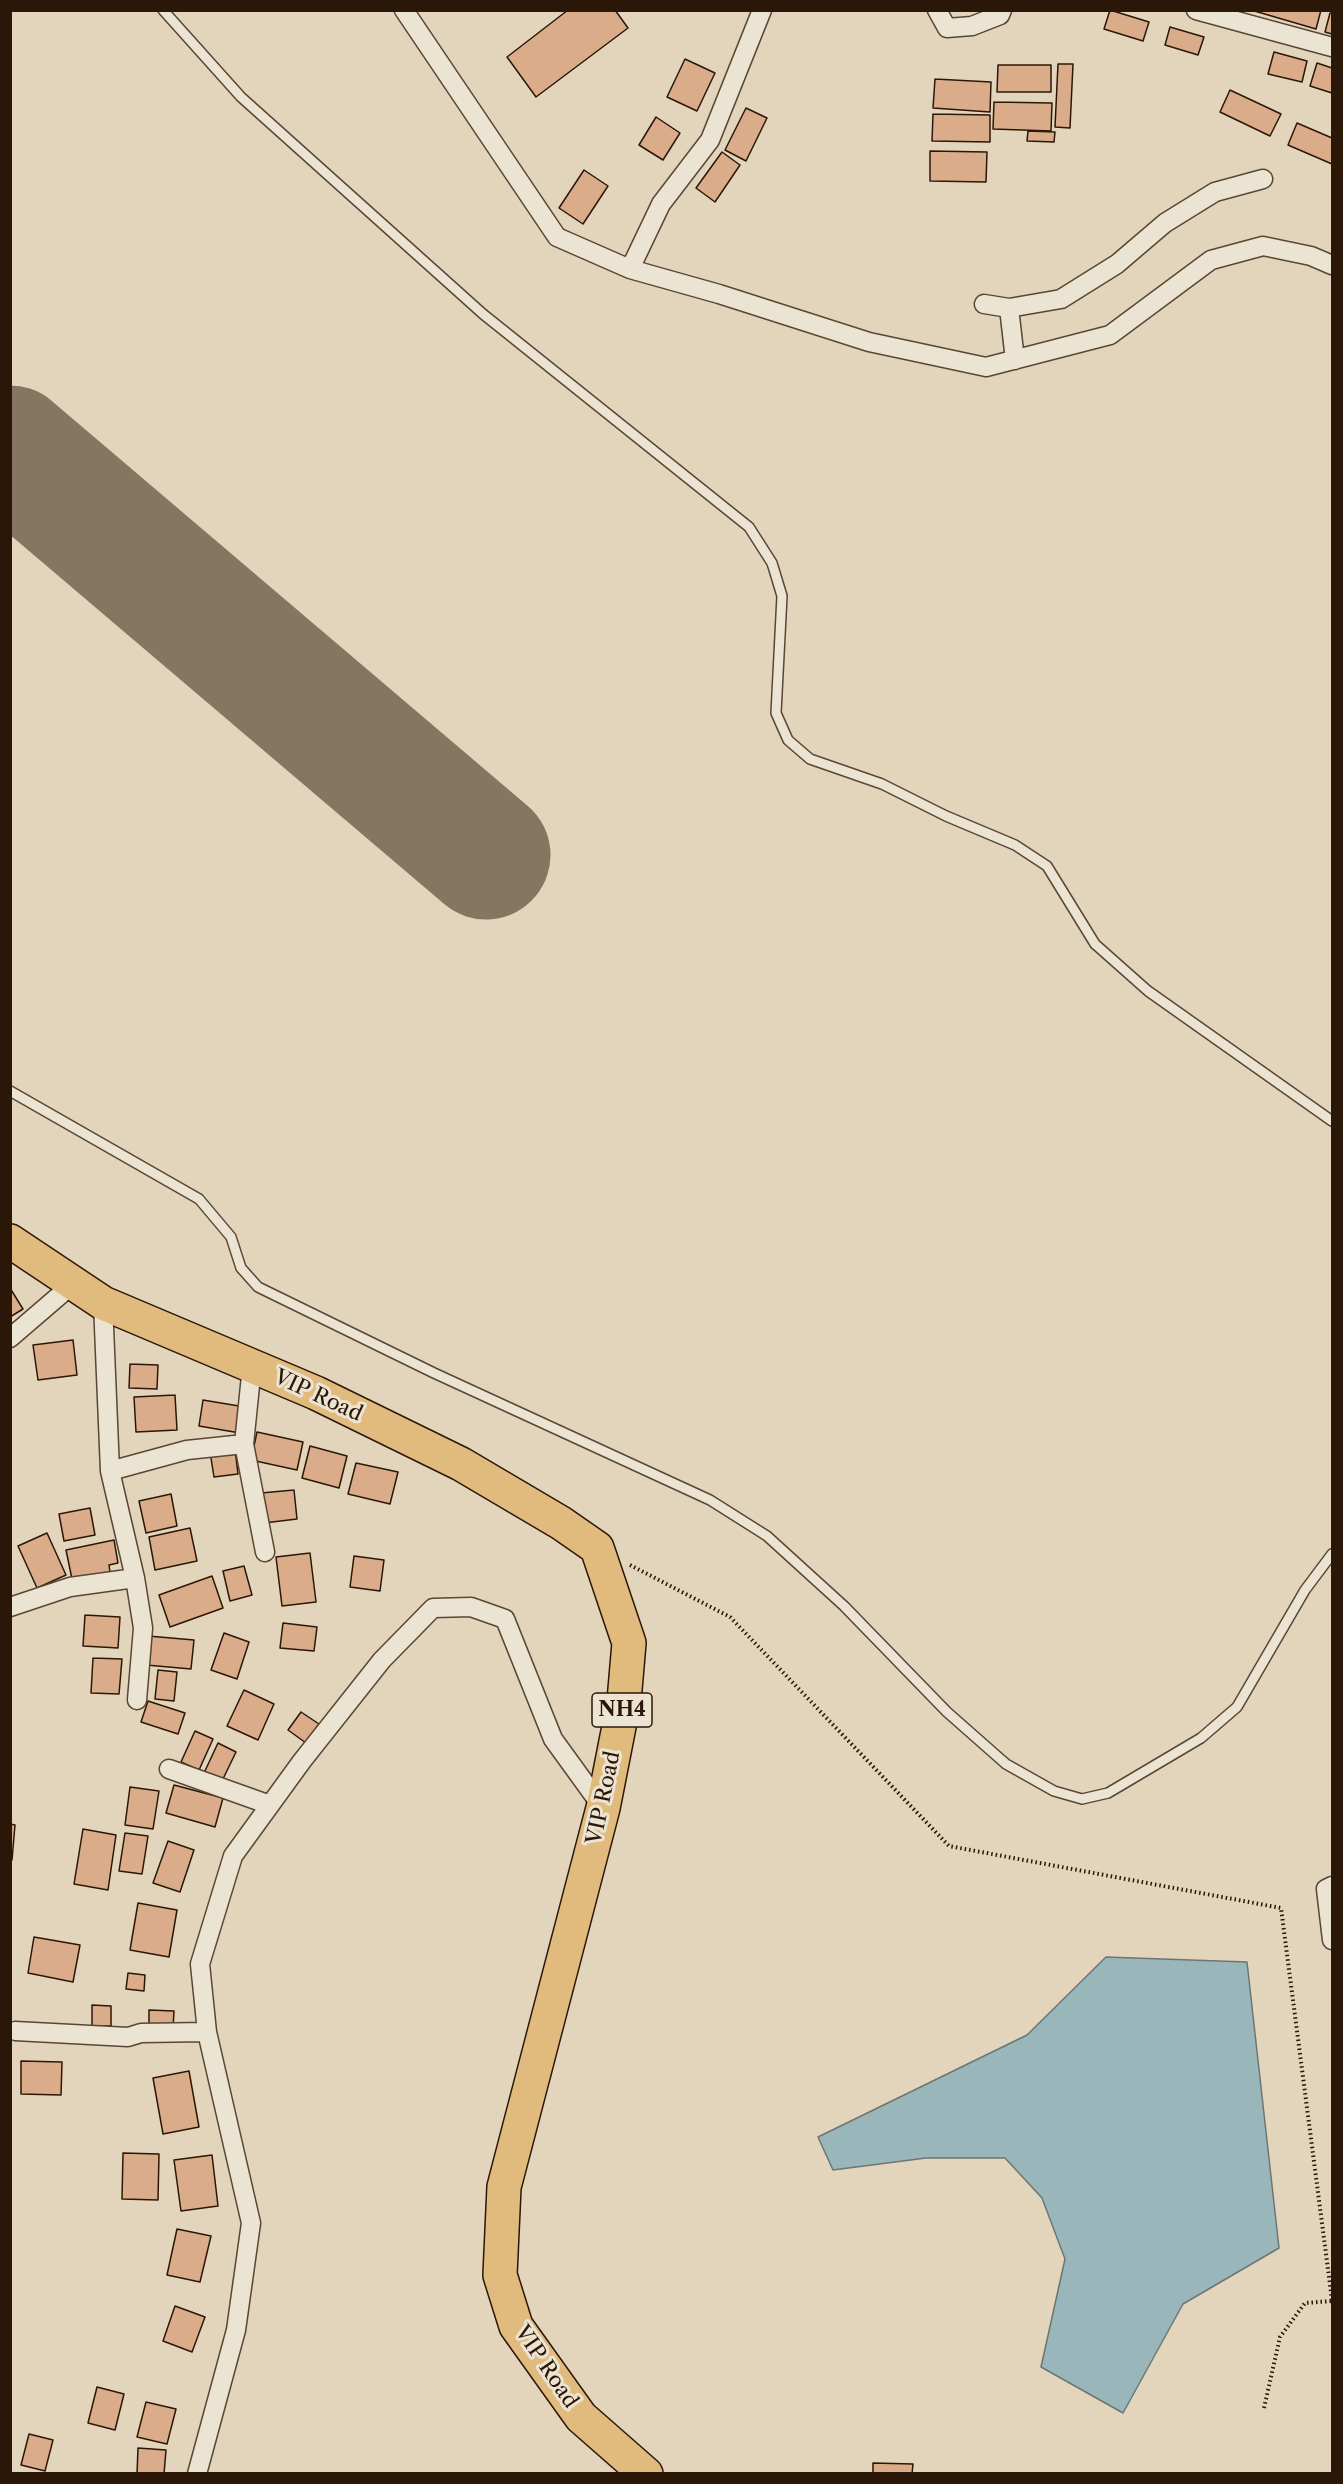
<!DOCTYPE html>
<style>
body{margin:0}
#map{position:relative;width:1343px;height:2484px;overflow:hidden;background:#e2d5bb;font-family:"Libre Caslon Text",serif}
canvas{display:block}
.frame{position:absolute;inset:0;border:12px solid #2b1707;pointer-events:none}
</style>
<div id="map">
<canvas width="1343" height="2484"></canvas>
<div class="frame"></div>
</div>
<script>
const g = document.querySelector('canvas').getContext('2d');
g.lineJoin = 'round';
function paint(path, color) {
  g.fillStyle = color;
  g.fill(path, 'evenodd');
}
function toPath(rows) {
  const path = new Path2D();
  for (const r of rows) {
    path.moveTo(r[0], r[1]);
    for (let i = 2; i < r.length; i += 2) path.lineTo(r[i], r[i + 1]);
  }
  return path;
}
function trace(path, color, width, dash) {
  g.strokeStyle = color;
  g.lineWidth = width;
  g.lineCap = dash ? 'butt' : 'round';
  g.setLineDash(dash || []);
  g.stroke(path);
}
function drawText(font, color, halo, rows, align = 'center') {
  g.font = font + ' "Libre Caslon Text",serif';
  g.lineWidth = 6;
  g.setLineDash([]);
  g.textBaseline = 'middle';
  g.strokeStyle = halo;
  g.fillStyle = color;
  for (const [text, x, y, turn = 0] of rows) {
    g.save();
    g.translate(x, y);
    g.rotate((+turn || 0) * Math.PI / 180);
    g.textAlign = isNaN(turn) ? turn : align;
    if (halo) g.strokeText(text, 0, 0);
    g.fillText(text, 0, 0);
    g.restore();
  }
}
const water = toPath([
 [1106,1957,1247,1962,1279,2248,1183,2304,1123,2413,1041,2367,1065,2259,1042,2198,1005,2158,926,2158,833,2170,818,2137,1027,2035,1106,1957]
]);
paint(water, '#99b6ba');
trace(water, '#6d7672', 1.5);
trace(toPath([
 [10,450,486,855]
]), '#867661', 129);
const building = toPath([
 [568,10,615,10,628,28,536,97,507,57,568,10],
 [1110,10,1149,22,1143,41,1104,29,1110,10],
 [1251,10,1321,10,1316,29,1251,10],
 [1330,13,1332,13,1332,34,1325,32,1330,13],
 [1170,27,1204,37,1198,55,1165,45,1170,27],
 [1274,52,1307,61,1302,82,1268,74,1274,52],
 [685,59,715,73,697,111,667,97,685,59],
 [1317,63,1332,68,1332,93,1310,86,1317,63],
 [1058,64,1073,64,1070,128,1055,127,1058,64],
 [998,65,1051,65,1051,92,997,92,998,65],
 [935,79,991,82,990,112,933,108,935,79],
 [1230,90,1281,114,1270,136,1220,112,1230,90],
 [994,102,1052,103,1051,131,993,129,994,102],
 [746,108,767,118,746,161,725,150,746,108],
 [933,114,990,115,990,142,932,141,933,114],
 [656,117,680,133,663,160,639,145,656,117],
 [1297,123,1332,138,1332,164,1288,145,1297,123],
 [1028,131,1055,132,1054,142,1027,141,1028,131],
 [930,151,987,152,986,182,930,181,930,151],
 [722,152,740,165,715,202,696,188,722,152],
 [584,170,608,186,583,224,559,208,584,170],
 [10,1288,23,1309,10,1317,10,1288],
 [73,1340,77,1375,38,1380,33,1345,73,1340],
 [130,1364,158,1365,157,1389,129,1388,130,1364],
 [175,1395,177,1430,136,1432,134,1397,175,1395],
 [203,1400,245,1407,240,1433,199,1426,203,1400],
 [257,1432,303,1442,297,1470,251,1460,257,1432],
 [310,1446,347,1456,339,1488,302,1478,310,1446],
 [235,1449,238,1474,214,1477,210,1452,235,1449],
 [356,1463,398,1472,390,1504,348,1494,356,1463],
 [294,1490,297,1519,264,1523,261,1493,294,1490],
 [171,1494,177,1526,146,1533,139,1501,171,1494],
 [90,1508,95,1535,64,1541,59,1514,90,1508],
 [190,1528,197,1561,155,1570,149,1537,190,1528],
 [47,1533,66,1575,37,1588,18,1546,47,1533],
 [114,1540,118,1563,109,1565,110,1572,72,1579,66,1550,114,1540],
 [310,1553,316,1602,282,1606,276,1557,310,1553],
 [354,1556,384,1560,380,1591,350,1587,354,1556],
 [244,1566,252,1595,230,1601,223,1571,244,1566],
 [212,1576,223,1608,170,1627,159,1595,212,1576],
 [85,1615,120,1617,118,1648,83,1646,85,1615],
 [283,1623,317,1627,314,1651,280,1648,283,1623],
 [224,1633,249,1642,237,1679,211,1670,224,1633],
 [148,1636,194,1640,191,1669,146,1665,148,1636],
 [93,1658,122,1659,119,1694,91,1693,93,1658],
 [158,1670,177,1672,174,1701,155,1699,158,1670],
 [244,1690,274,1704,258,1740,227,1726,244,1690],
 [148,1701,185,1713,178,1734,141,1722,148,1701],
 [301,1712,319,1724,306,1743,288,1730,301,1712],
 [195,1731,213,1739,199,1770,181,1762,195,1731],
 [218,1743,236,1752,222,1781,204,1773,218,1743],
 [174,1785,223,1798,215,1827,166,1813,174,1785],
 [130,1787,159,1791,153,1829,125,1825,130,1787],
 [10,1824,15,1825,12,1860,10,1860,10,1824],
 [83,1829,116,1835,108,1890,74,1884,83,1829],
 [125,1833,148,1836,142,1874,119,1871,125,1833],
 [168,1841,194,1850,180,1892,153,1883,168,1841],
 [138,1903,177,1910,169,1957,130,1950,138,1903],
 [34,1937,80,1945,73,1982,28,1973,34,1937],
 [128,1973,145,1975,144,1991,126,1989,128,1973],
 [92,2005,111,2006,111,2026,92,2026,92,2005],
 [149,2010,174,2011,173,2029,149,2029,149,2010],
 [21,2061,62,2062,61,2095,21,2094,21,2061],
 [189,2071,199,2127,163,2134,153,2078,189,2071],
 [123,2153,159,2154,158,2200,122,2199,123,2153],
 [212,2155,218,2206,181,2211,174,2160,212,2155],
 [177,2229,211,2236,200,2282,167,2275,177,2229],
 [175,2306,205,2317,192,2352,163,2341,175,2306],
 [97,2387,124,2394,115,2430,88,2423,97,2387],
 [146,2402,176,2409,167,2444,137,2437,146,2402],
 [29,2434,53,2440,45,2471,21,2465,29,2434],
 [138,2448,166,2450,164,2474,137,2474,138,2448],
 [873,2463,913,2464,912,2474,873,2474,873,2463]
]);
paint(building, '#daac89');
trace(building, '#2b1707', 1.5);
const lane = toPath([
 [163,10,241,97,483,314,749,527,772,563,782,596,776,713,788,740,810,759,882,784,946,816,1015,845,1047,866,1095,944,1148,991,1332,1121],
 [10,1091,199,1199,231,1237,241,1268,258,1287,434,1373,710,1500,767,1536,844,1606,947,1712,1006,1764,1054,1791,1082,1799,1108,1793,1201,1738,1237,1707,1305,1590,1332,1554]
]);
const street = toPath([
 [404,10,557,237,630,269,719,294,869,342,986,367,1110,335,1211,260,1263,246,1311,256,1332,265],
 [937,10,947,28,972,26,1000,15,1002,10],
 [1196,10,1332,47],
 [630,269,661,204,710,140,762,10],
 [984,304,1009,308,1061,299,1117,264,1165,223,1215,192,1263,179],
 [1009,308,1015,360],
 [103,1303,110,1471,135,1578,143,1628,137,1700],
 [10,1338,74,1283],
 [252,1366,244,1444,265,1552],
 [110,1471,187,1450,244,1444],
 [10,1607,70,1587,135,1578],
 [169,1769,270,1805],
 [1332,1886,1326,1889,1332,1940],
 [15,2031,128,2037,141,2033,207,2032],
 [197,2474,236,2330,251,2223,207,2032,200,1964,233,1856,302,1761,382,1660,433,1608,471,1607,505,1619,553,1739,603,1808]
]);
const highway = toPath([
 [10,1241,103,1303,316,1393,461,1464,561,1523,597,1548,629,1643,624,1701,603,1808,504,2187,500,2275,516,2326,581,2417,646,2474]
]);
trace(lane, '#594634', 12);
trace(street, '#594634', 21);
trace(highway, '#2b1707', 36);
trace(toPath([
 [630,1565,730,1617,949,1846,1281,1908,1332,2300],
 [1264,2408,1280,2337,1305,2303,1332,2301]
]), '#2b1707', 4, [1.5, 3]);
trace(lane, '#ece4d3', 9);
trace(street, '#ece4d3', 18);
trace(highway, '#e1ba7e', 33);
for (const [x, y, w] of [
 [622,1710,60]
]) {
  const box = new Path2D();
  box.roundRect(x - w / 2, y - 17, w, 34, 4.5);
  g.fillStyle = '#ece4d3';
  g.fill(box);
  trace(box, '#2b1707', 1.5);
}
drawText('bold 20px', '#2b1707', null, [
 ["NH4",622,1710]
]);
drawText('21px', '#2b1707', '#ece4d3', [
 ["VIP Road",318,1396,25],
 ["VIP Road",604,1798,-78],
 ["VIP Road",546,2367,56]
]);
</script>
